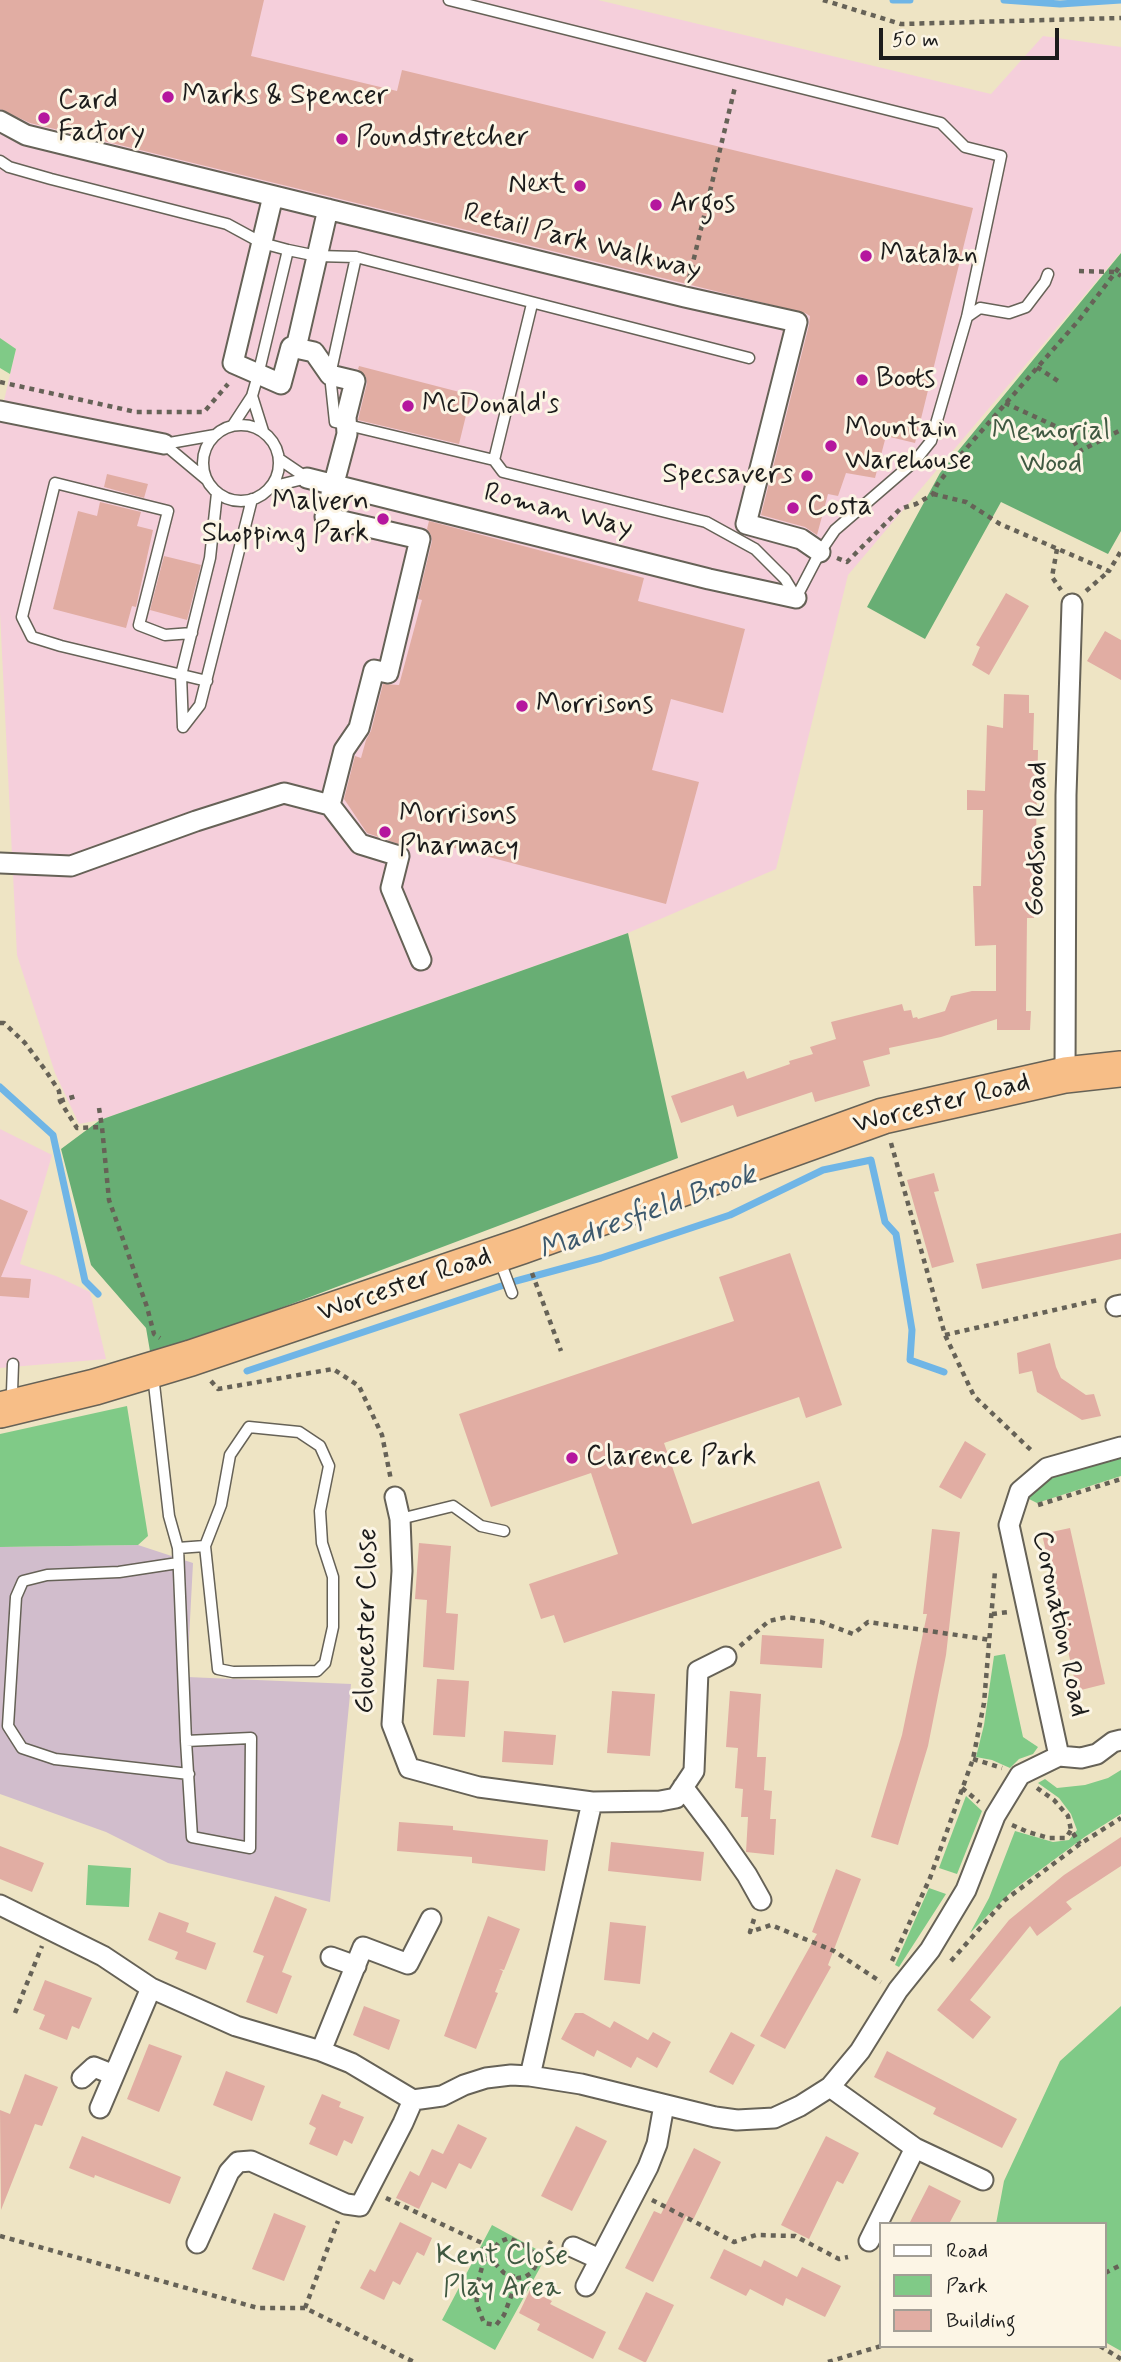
<!DOCTYPE html>
<style>
body{margin:0}
#map{position:relative;width:1121px;height:2362px;overflow:hidden;background:#eee4c4;font-family:Mynerve,sans-serif}
canvas{display:block}
.legend{position:absolute;left:879px;top:2222px;width:228px;height:126px;box-sizing:border-box;background:#fcf5e5;border:2px solid #a29e95;margin:0;padding:9px 12px;list-style:none;font-size:21px;color:#1c1c1c}
.legend li{display:flex;align-items:center;gap:14px;height:35px}
.legend b{width:35px;border:2px solid #a29e95}
.scale{position:absolute;left:879px;top:28px;width:180px;height:32px;box-sizing:border-box;border:4px solid #1c1c1c;border-top:0;padding-left:9px;font-size:21px;line-height:24px;white-space:nowrap;color:#1c1c1c;-webkit-text-stroke:5px #fcf5e5;paint-order:stroke}
</style>
<div id="map">
<canvas width="1121" height="2362"></canvas>
<ul class="legend">
<li><b style="height:9px;background:#fff"></b>Road</li>
<li><b style="height:19px;background:#80ca87"></b>Park</li>
<li><b style="height:19px;background:#e1ada3"></b>Building</li>
</ul>
<div class="scale">50 m</div>
</div>
<script>
const g = document.querySelector('canvas').getContext('2d');
g.lineJoin = 'round';
function paint(path, color) {
  g.fillStyle = color;
  g.fill(path, 'evenodd');
}
function toPath(rows) {
  const path = new Path2D();
  for (const r of rows) {
    if (r.length === 3) {
      path.moveTo(r[0] + r[2], r[1]);
      path.arc(r[0], r[1], r[2], 0, 2 * Math.PI);
      continue;
    }
    path.moveTo(r[0], r[1]);
    for (let i = 2; i < r.length; i += 2) path.lineTo(r[i], r[i + 1]);
  }
  return path;
}
function trace(path, color, width, dash) {
  g.strokeStyle = color;
  g.lineWidth = width;
  g.lineCap = dash ? 'butt' : 'round';
  g.setLineDash(dash || []);
  g.stroke(path);
}
function drawText(font, color, halo, rows, align = 'center') {
  g.font = font + ' Mynerve,sans-serif';
  g.lineWidth = 6;
  g.setLineDash([]);
  g.textBaseline = 'middle';
  g.strokeStyle = halo;
  g.fillStyle = color;
  for (const [text, x, y, turn = 0] of rows) {
    g.save();
    g.translate(x, y);
    g.rotate((+turn || 0) * Math.PI / 180);
    g.textAlign = isNaN(turn) ? turn : align;
    if (halo) g.strokeText(text, 0, 0);
    g.fillText(text, 0, 0);
    g.restore();
  }
}
paint(toPath([
 [0,0,598,0,991,94,1043,36,1121,47,1121,252,848,575,776,869,628,933,100,1120,79,1124,55,1073,17,955,0,613,0,418,16,349,0,338],
 [0,1129,52,1155,20,1264,56,1276,90,1292,106,1359,0,1368]
]), '#f5cfdb');
paint(toPath([
 [138,1545,193,1563,187,1677,351,1684,330,1902,168,1863,106,1832,0,1794,0,1547]
]), '#d1bdcc');
paint(toPath([
 [0,338,16,349,10,374,0,368],
 [127,1406,148,1536,138,1545,0,1547,0,1434],
 [1121,1457,1121,1476,1037,1503,1027,1498,1054,1473],
 [1005,1654,1023,1737,1038,1747,1033,1754,1019,1759,1010,1768,992,1760,976,1757,984,1725,994,1656],
 [1121,1770,1121,1814,1086,1836,1013,1890,970,1933,989,1898,1015,1831,1053,1842,1069,1840,1077,1830,1071,1814,1059,1798,1038,1783,1045,1779,1057,1788,1085,1785,1108,1778],
 [966,1796,982,1811,957,1874,939,1868],
 [88,1865,131,1868,129,1907,86,1905],
 [929,1888,946,1894,899,1967,895,1965],
 [1121,2006,1121,2351,1105,2342,1105,2224,996,2224,1004,2181,1060,2061],
 [492,2225,547,2255,495,2350,442,2320]
]), '#80ca87');
paint(toPath([
 [1121,253,1121,531,1108,554,1001,502,925,639,867,607,940,473],
 [628,933,678,1158,151,1357,146,1328,91,1265,61,1149,100,1120]
]), '#68ae74');
trace(toPath([
 [893,0,910,0],
 [1004,0,1060,4,1121,0],
 [0,1087,53,1135,85,1281,98,1294],
 [247,1371,516,1281,601,1258,730,1215,823,1170,871,1160,885,1222,896,1234,912,1330,910,1360,944,1372]
]), '#6fb5e6', 7);
paint(toPath([
 [0,0,264,0,251,56,397,91,402,70,973,208,915,443,886,436,875,478,846,473,838,496,828,494,817,535,805,527,761,515,809,325,810,316,805,313,30,123,0,109],
 [359,366,471,395,459,444,358,420,367,383,366,377,358,369],
 [107,474,148,484,144,498,104,487],
 [100,502,141,512,137,526,153,530,136,607,132,606,126,628,53,609,78,511,97,516],
 [429,521,644,578,638,601,745,629,723,713,671,699,652,770,699,782,666,904,410,836,407,847,367,833,344,799,355,756,361,758,366,740,371,731,383,684,399,685,422,600,418,599,432,541,431,535,427,529],
 [164,556,201,565,187,620,150,610],
 [1006,593,1029,606,989,675,972,665,980,647,976,645],
 [1105,631,1121,640,1121,680,1087,661],
 [1004,694,1029,695,1029,713,1034,713,1033,750,1038,750,1034,918,1027,918,1026,1011,1031,1011,1030,1030,997,1030,997,1019,941,1037,889,1048,890,1054,863,1061,870,1086,815,1102,812,1092,737,1117,733,1105,681,1123,671,1096,744,1071,747,1079,790,1064,789,1061,813,1054,810,1047,836,1039,831,1022,902,1004,904,1011,911,1010,913,1018,917,1017,918,1019,945,1011,951,996,972,991,996,991,996,945,975,946,973,886,981,886,983,810,967,810,967,790,985,791,987,725,1003,728],
 [934,1173,939,1191,934,1192,954,1262,932,1268,907,1180],
 [0,1199,28,1211,1,1277,31,1279,29,1298,0,1296],
 [1121,1233,1121,1259,982,1289,976,1264],
 [790,1253,842,1405,806,1418,799,1397,664,1443,692,1524,819,1481,842,1548,564,1643,554,1615,541,1619,529,1584,618,1554,591,1473,491,1507,459,1414,734,1321,719,1277],
 [1050,1343,1056,1367,1061,1378,1086,1395,1094,1394,1101,1416,1082,1420,1037,1392,1032,1371,1019,1374,1017,1353],
 [965,1441,986,1454,961,1499,939,1487],
 [1070,1528,1105,1684,1077,1691,1042,1534],
 [932,1529,960,1532,946,1655,928,1746,898,1845,871,1837,902,1735,927,1614,923,1614],
 [419,1543,451,1546,446,1613,458,1614,454,1670,423,1667,427,1600,415,1599],
 [762,1635,824,1639,822,1668,760,1664],
 [437,1679,469,1681,465,1737,433,1735],
 [612,1691,655,1694,650,1756,607,1753],
 [730,1691,761,1694,757,1757,766,1757,764,1790,772,1791,770,1819,776,1819,774,1855,746,1852,748,1817,741,1817,743,1789,735,1788,738,1748,726,1747],
 [504,1731,556,1735,553,1765,502,1762],
 [399,1822,453,1826,453,1830,548,1840,545,1871,472,1863,472,1857,397,1851],
 [1121,1837,1121,1866,1066,1902,1072,1909,1037,1936,1030,1926,970,2000,991,2017,973,2039,937,2010,1009,1920,1064,1875],
 [611,1842,704,1852,701,1881,608,1871],
 [0,1846,44,1863,32,1892,0,1879],
 [836,1869,861,1879,828,1965,831,1967,785,2049,760,2036,817,1934,812,1932],
 [275,1896,307,1909,282,1972,292,1976,277,2014,246,2002,264,1956,253,1952],
 [159,1912,189,1923,186,1932,216,1943,206,1970,175,1959,178,1952,148,1940],
 [488,1916,520,1929,504,1970,499,1969,503,1971,495,1992,498,1993,476,2049,444,2036],
 [610,1922,646,1926,640,1984,604,1980],
 [45,1980,92,1998,79,2029,72,2026,67,2040,39,2029,45,2015,33,2010],
 [364,2006,400,2020,389,2050,353,2035],
 [575,2013,583,2013,610,2028,614,2021,648,2040,653,2032,671,2042,657,2068,637,2057,631,2068,597,2050,594,2057,561,2039],
 [731,2032,755,2045,733,2085,709,2072],
 [149,2044,182,2056,159,2112,127,2099],
 [887,2051,1017,2119,1002,2148,933,2114,936,2108,874,2077],
 [226,2071,265,2086,252,2121,213,2105],
 [25,2074,58,2087,42,2126,35,2124,1,2210,0,2110,10,2114],
 [322,2094,341,2102,339,2107,364,2117,352,2144,344,2140,337,2156,309,2144,316,2128,309,2124],
 [458,2124,487,2138,471,2169,459,2163,446,2189,432,2182,419,2209,396,2198,410,2171,419,2176,432,2149,443,2154],
 [576,2126,607,2141,572,2211,541,2196],
 [82,2136,181,2177,170,2204,95,2175,94,2178,69,2168],
 [826,2136,859,2153,843,2184,837,2181,809,2239,781,2225],
 [694,2148,721,2162,693,2220,686,2216,653,2282,625,2268,654,2211,661,2214],
 [929,2185,961,2201,949,2224,909,2224],
 [274,2213,306,2226,284,2281,252,2269],
 [400,2222,432,2238,424,2256,417,2252,400,2285,393,2281,384,2300,360,2288,370,2269,375,2272],
 [724,2249,761,2267,764,2260,797,2277,802,2267,841,2286,825,2317,786,2298,783,2306,750,2289,746,2296,710,2278],
 [530,2290,552,2301,550,2304,606,2332,593,2359,537,2330,540,2324,519,2313],
 [646,2292,674,2305,646,2362,644,2362,618,2349]
]), '#e1ada3');
const lane = toPath([
 [449,0,941,123,965,147,1001,156,967,317,931,441,915,461,835,530,820,552,796,598],
 [0,161,9,167,51,179,227,224,262,243,288,250,317,256,356,257,749,358],
 [356,257,330,375,335,422,494,460],
 [532,304,494,460,503,472,706,522,755,549,785,579,796,597],
 [967,317,980,308,1009,313,1026,307,1045,282,1048,274],
 [252,396,263,431],
 [233,425,252,396,258,375,288,250],
 [241,463,38],
 [164,444,207,480],
 [164,444,215,435],
 [279,459,307,478],
 [271,487,307,478],
 [192,633,165,635,139,625,168,511,55,483,22,617,32,637,61,646,207,681],
 [183,727,200,705,252,499],
 [183,727,181,675,210,558,217,493],
 [500,1261,512,1293],
 [153,1375,169,1516,178,1548,205,1546],
 [12,1392,13,1364],
 [249,1427,299,1432,320,1446,329,1466,320,1511,322,1543,333,1577,333,1627,325,1663,317,1671,233,1672,218,1669,205,1546,221,1505,230,1455,249,1427],
 [400,1519,453,1506,481,1526,504,1531],
 [178,1548,186,1741,192,1837,250,1848,251,1738,186,1741],
 [178,1563,119,1572,47,1575,23,1581,16,1597,8,1726,22,1748,55,1759,189,1774]
]);
const street = toPath([
 [0,121,26,135,685,297,797,322,746,524,801,539,820,552],
 [273,196,233,363,281,384,291,347,314,352,330,375,355,381,346,417,347,434,325,517,420,539,388,673,374,670,359,728,344,750,330,805],
 [296,348,328,209],
 [0,411,164,444],
 [307,478,709,579,796,598],
 [0,863,71,866,196,821,284,793,330,805,360,844,399,856,391,888,421,960],
 [1065,1075,1066,795,1072,604],
 [1116,1306,1121,1305],
 [395,1497,400,1519,402,1571,392,1724,409,1768,479,1787,592,1802,660,1801,676,1798,694,1771,698,1671,726,1657],
 [1059,1756,1009,1525,1020,1491,1047,1468,1121,1447],
 [683,1787,717,1832,747,1875,761,1900],
 [0,1905,103,1956,151,1988,236,2026,321,2051,351,2063,413,2100,442,2096,464,2085,486,2078,511,2075,530,2076,581,2084,715,2117,737,2120,774,2118,800,2106,830,2087,860,2051,898,1990,930,1950,966,1890,995,1816,1020,1775,1059,1756,1081,1758,1097,1754,1113,1742,1121,1740],
 [331,1957,356,1966],
 [321,2051,363,1947,408,1964,431,1919],
 [530,2076,592,1802],
 [82,2078,94,2067,114,2075],
 [830,2087,915,2148,983,2180],
 [100,2108,151,1988],
 [869,2241,915,2148],
 [197,2243,229,2172,238,2162,251,2161,346,2204,360,2206,403,2123,413,2100],
 [573,2247,599,2259],
 [586,2286,648,2167,657,2144,664,2105]
]);
const highway = toPath([
 [0,1410,95,1387,191,1358,522,1246,883,1116,1065,1075,1121,1069]
]);
trace(lane, '#666257', 13);
trace(street, '#666257', 23);
trace(highway, '#666257', 38);
trace(toPath([
 [823,0,901,24,1121,18],
 [1079,271,1115,272,1121,276],
 [689,279,735,87],
 [1037,367,1058,381],
 [0,382,136,412,204,412,228,384],
 [1005,403,1068,432,1080,451,1121,430],
 [933,494,966,502,1000,524,1109,571,1121,551],
 [1057,549,1052,577,1061,590],
 [837,558,847,562,900,509,916,504,933,494,937,485,957,459,1079,320,1121,265],
 [1086,591,1109,571],
 [0,1023,4,1023,25,1043,46,1071,59,1091,60,1101,77,1128,102,1127,109,1200,147,1307,154,1334,160,1338],
 [60,1101,76,1096],
 [99,1108,102,1127],
 [891,1143,945,1335,974,1396,1033,1452],
 [532,1273,561,1351],
 [945,1335,1098,1300],
 [211,1381,218,1389,333,1369,359,1386,382,1435,391,1480],
 [1038,1505,1121,1479],
 [992,1614,1009,1612],
 [740,1646,769,1621,787,1617,821,1622,853,1634,868,1622,991,1640],
 [973,1759,1002,1768],
 [962,1788,979,1802],
 [1037,1788,1054,1800,1068,1816,1071,1830,1080,1844],
 [1012,1825,1028,1832,1049,1838,1066,1838,1071,1830],
 [754,1919,750,1932,771,1925,834,1951,881,1982],
 [892,1961,930,1878,973,1759,984,1703,995,1571],
 [951,1961,1005,1900,1080,1844,1121,1818],
 [15,2013,42,1946],
 [386,2198,482,2243,488,2256,504,2273,518,2278],
 [652,2200,734,2242,756,2235,795,2236,839,2259,848,2257],
 [0,2236,258,2308,305,2308,414,2362],
 [541,2258,523,2245,509,2238,499,2242,483,2263,476,2290,477,2305,484,2323,496,2325,504,2315,518,2278,525,2277,531,2273,537,2264,544,2253,551,2241],
 [1105,2273,1121,2265],
 [305,2308,338,2221],
 [1100,2346,1121,2359],
 [828,2362,881,2346]
]), '#666257', 4.5, [5, 5]);
trace(lane, '#fff', 10);
trace(street, '#fff', 19);
trace(highway, '#f7be87', 35);
for (const [x, y, r, color] of [
 [168,97,7,"#b5179e"],
 [44,118,7,"#b5179e"],
 [342,139,7,"#b5179e"],
 [580,186,7,"#b5179e"],
 [656,205,7,"#b5179e"],
 [866,256,7,"#b5179e"],
 [862,380,7,"#b5179e"],
 [408,406,7,"#b5179e"],
 [831,446,7,"#b5179e"],
 [807,476,7,"#b5179e"],
 [793,508,7,"#b5179e"],
 [383,519,7,"#b5179e"],
 [522,706,7,"#b5179e"],
 [385,832,7,"#b5179e"],
 [572,1458,7,"#b5179e"]
]) {
  const dot = new Path2D();
  dot.arc(x, y, r, 0, 2 * Math.PI);
  g.fillStyle = color;
  g.fill(dot);
  trace(dot, '#fcf5e5', 2.5);
}
drawText('28px', '#1c1c1c', '#fcf5e5', [
 ["Marks & Spencer",182,97],
 ["Card",58,102],
 ["Factory",58,134],
 ["Poundstretcher",356,139],
 ["Next",566,186,"right"],
 ["Argos",670,205],
 ["Matalan",880,256],
 ["Boots",876,380],
 ["McDonald's",422,406],
 ["Mountain",845,430],
 ["Warehouse",845,462],
 ["Specsavers",793,476,"right"],
 ["Malvern",369,503,"right"],
 ["Shopping Park",369,535,"right"],
 ["Costa",807,508],
 ["Morrisons",536,706],
 ["Morrisons",399,816],
 ["Pharmacy",399,848],
 ["Clarence Park",586,1458]
], 'left');
drawText('28px', '#1c1c1c', '#fcf5e5', [
 ["Retail Park Walkway",582,243,14],
 ["Roman Way",558,512,14],
 ["Goodson Road",1038,839,-89],
 ["Worcester Road",942,1105,-14],
 ["Worcester Road",405,1286,-19],
 ["Gloucester Close",368,1621,-89],
 ["Coronation Road",1059,1624,78]
]);
drawText('28px', '#3f5941', '#fcf5e5', [
 ["Memorial",1051,433],
 ["Wood",1051,465],
 ["Kent Close",502,2257],
 ["Play Area",502,2289]
]);
drawText('italic 30px', '#3d596d', '#fcf5e5', [
 ["Madresfield Brook",648,1214,-20]
]);
</script>
